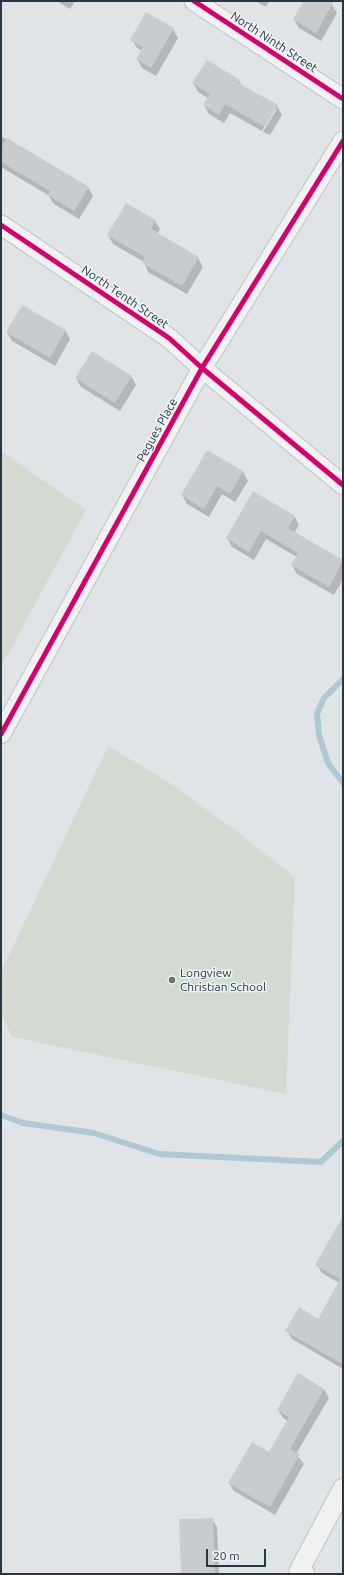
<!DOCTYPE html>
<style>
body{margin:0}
#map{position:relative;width:344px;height:1575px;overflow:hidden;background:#e1e4e6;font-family:Ubuntu,sans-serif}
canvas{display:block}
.frame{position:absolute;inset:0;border:2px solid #28373f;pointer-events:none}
.scale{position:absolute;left:206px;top:1549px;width:60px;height:18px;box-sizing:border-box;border:2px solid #28373f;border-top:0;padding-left:5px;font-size:12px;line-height:14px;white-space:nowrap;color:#28373f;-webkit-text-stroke:3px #eef3f6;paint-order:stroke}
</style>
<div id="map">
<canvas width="344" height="1575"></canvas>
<div class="frame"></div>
<div class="scale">20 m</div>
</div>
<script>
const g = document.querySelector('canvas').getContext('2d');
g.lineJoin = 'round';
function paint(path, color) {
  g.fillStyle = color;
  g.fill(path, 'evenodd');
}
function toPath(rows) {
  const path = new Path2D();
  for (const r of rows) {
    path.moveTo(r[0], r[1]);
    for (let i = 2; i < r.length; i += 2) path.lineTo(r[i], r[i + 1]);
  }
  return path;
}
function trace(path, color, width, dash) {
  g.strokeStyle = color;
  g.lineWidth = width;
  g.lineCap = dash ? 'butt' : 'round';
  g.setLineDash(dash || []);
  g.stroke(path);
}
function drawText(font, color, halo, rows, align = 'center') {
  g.font = font + ' Ubuntu,sans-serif';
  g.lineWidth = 3;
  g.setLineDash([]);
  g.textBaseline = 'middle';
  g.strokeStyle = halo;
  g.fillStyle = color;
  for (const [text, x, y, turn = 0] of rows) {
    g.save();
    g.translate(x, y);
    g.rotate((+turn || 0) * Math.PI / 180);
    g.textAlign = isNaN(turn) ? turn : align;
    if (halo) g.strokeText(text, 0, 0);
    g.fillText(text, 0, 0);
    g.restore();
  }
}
paint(toPath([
 [1,451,86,510,1,667],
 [108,746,167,781,231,827,295,877,286,1094,12,1037,1,1013,1,972]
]), '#d4dad1');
paint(toPath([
 [57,1,75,1,70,9],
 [255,1,269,1,266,7],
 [305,1,325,1,332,5,337,13,321,41,299,28,294,19],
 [173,29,178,38,156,76,142,68,137,59,142,51,137,48,132,40],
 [239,81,242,86,277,106,282,115,270,135,263,132,277,109,274,109,262,131,230,113,224,123,209,114,204,105,208,98,198,92,193,83],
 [1,136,88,187,93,196,79,219,54,204,48,195,1,167],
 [155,221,160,229,157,234,198,258,203,267,187,294,148,272,144,262,113,244,108,235],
 [65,330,70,339,55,366,12,341,7,332],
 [131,376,136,385,120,411,81,387,76,378],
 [207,452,243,472,248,481,235,502,222,494,209,517,187,504,182,495],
 [294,516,299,525,294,533,343,561,343,579,334,595,297,574,292,565,297,557,266,539,254,560,232,547,227,538],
 [343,1227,343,1369,292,1339,287,1331,319,1320,339,1283,322,1273,317,1265],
 [324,1389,329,1398,296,1454,304,1464,275,1515,234,1491,229,1483,269,1453,288,1421,283,1418,278,1410],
 [212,1519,217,1527,219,1574,182,1574]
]), '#0003');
trace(toPath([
 [343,679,324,698,317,714,319,735,328,763,343,783],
 [1,1115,23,1123,94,1133,159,1154,321,1162,343,1141]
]), '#afc9d2', 6);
paint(toPath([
 [304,1,334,1,316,33,293,19],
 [146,12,174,28,151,68,136,59,143,47,130,40],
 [207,60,240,80,238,83,278,105,265,127,225,104,219,115,203,105,210,94,192,83],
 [7,138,89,187,74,211,48,195,50,191,1,162,1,148],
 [126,203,156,220,151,229,199,257,182,286,142,263,145,257,107,235],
 [22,305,66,330,50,358,6,332],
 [92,351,132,376,115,403,75,378],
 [207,450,243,471,230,494,217,486,204,509,181,495],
 [253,491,295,516,288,528,343,560,329,587,291,565,298,553,261,531,249,552,226,538],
 [343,1216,343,1364,285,1331,299,1307,318,1319,340,1279,315,1265],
 [298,1373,324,1389,290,1449,300,1454,270,1507,228,1483,252,1442,269,1452,289,1417,277,1410],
 [213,1518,215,1574,181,1574,179,1519]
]), '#c9ccce');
const street = toPath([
 [194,1,343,99],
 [1,225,169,338,202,368,343,485],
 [1,734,202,368,343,141],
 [305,1574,299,1571,343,1488]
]);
trace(street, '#bfc2c4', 21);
trace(street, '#f0f2f2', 19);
trace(toPath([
 [194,1,343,99],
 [1,225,169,338,202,368,343,485],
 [1,734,202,368,343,141]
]), '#d6006c', 5);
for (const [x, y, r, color] of [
 [172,980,4,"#697479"]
]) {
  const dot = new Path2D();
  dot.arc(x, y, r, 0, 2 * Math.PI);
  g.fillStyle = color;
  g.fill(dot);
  trace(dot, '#eef3f6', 1.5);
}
drawText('12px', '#28373f', '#eef3f6', [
 ["North Ninth Street",274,42,33],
 ["North Tenth Street",125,297,34],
 ["Pegues Place",157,430,-61]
]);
drawText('12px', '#28373f', '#eef3f6', [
 ["Longview",180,973],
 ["Christian School",180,987]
], 'left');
</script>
